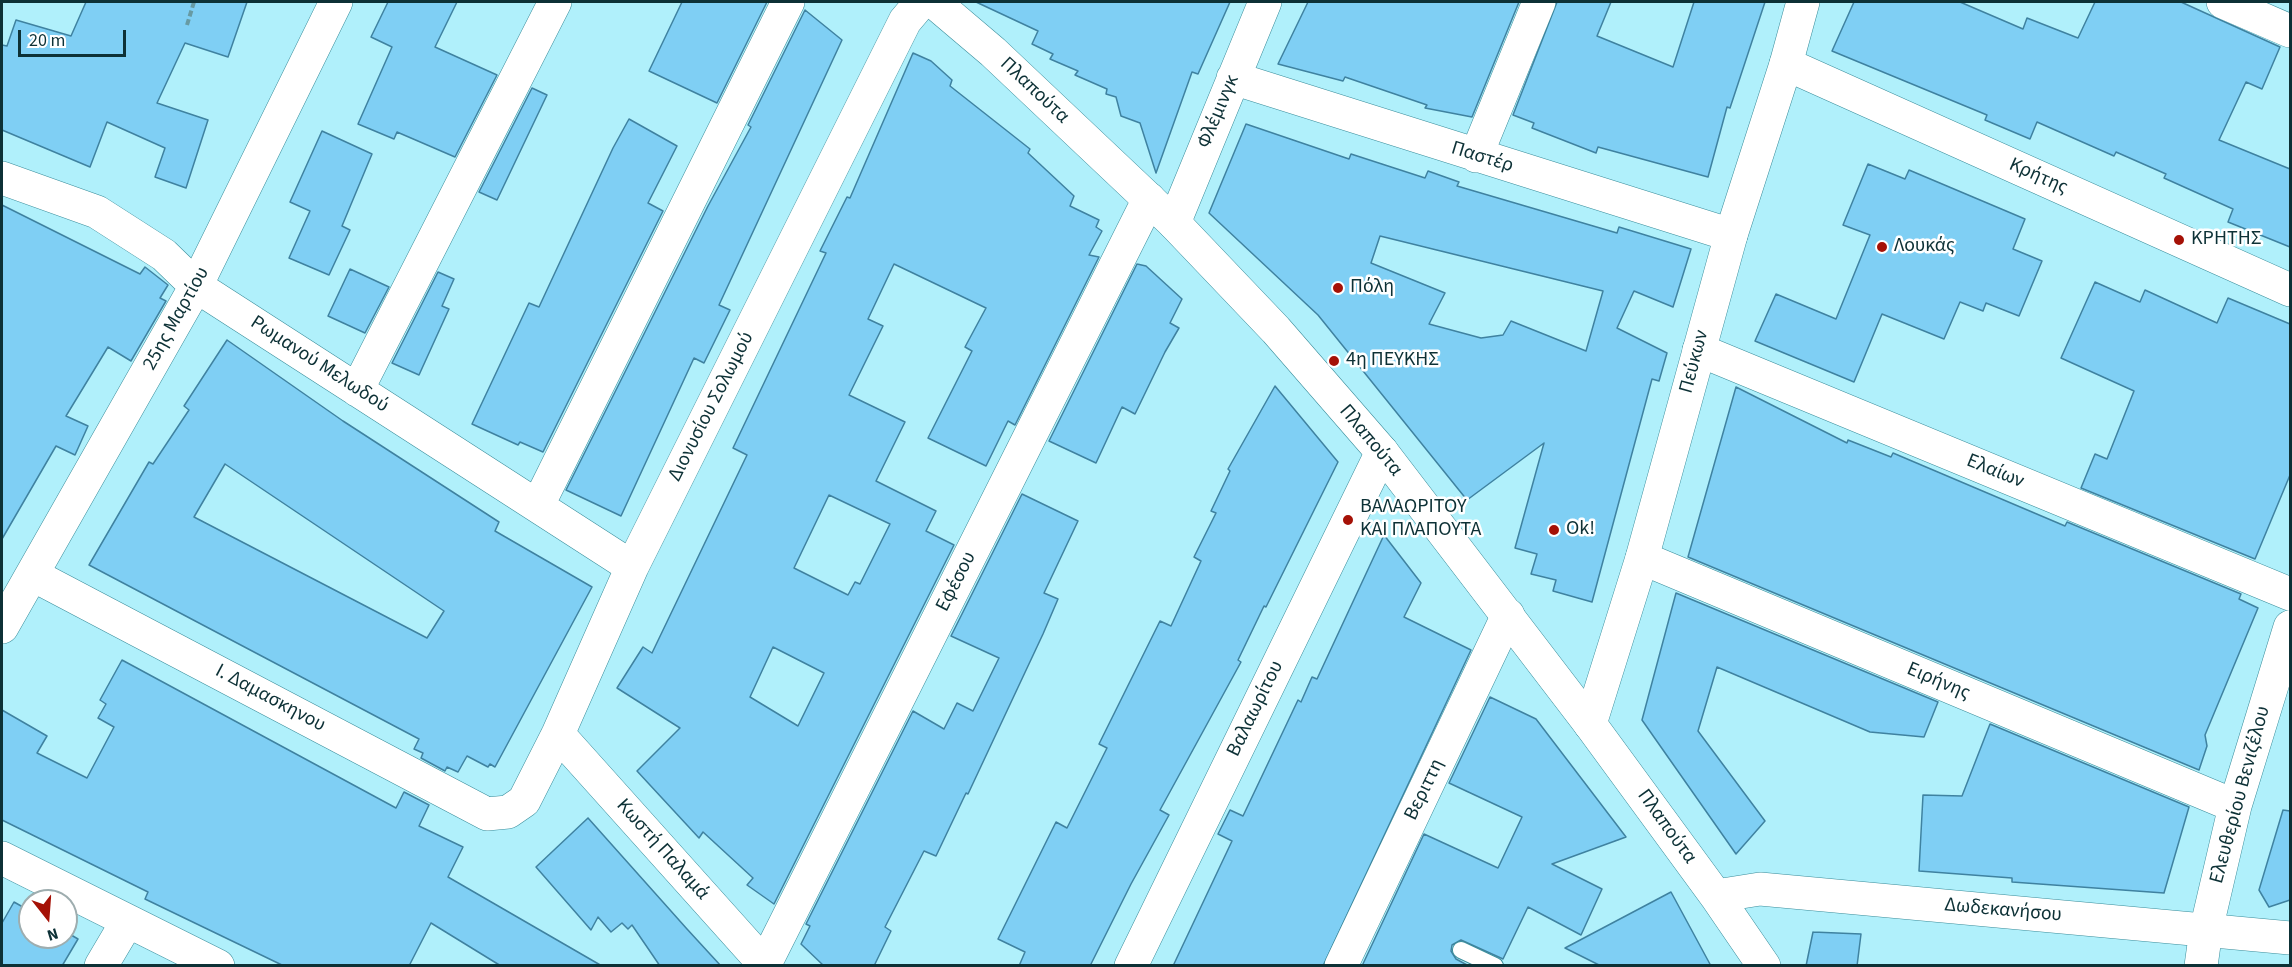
<!DOCTYPE html>
<meta charset="utf-8">
<style>
body{margin:0}
#map{position:relative;width:2292px;height:967px;overflow:hidden;background:#b0f0fb;font-family:"Source Sans 3",sans-serif}
canvas{display:block}
.frame{position:absolute;inset:0;border:3px solid #0d3136;pointer-events:none}
.north{position:absolute;left:18px;top:889px;width:60px;height:60px;box-sizing:border-box;background:#fff;border:2px solid #9eadaf;border-radius:50%;rotate:163deg;font-size:16px;font-weight:700;line-height:24px;text-align:center;color:#0d3136}
.north::after{content:'';display:block;margin:auto;width:21px;height:27px;background:#a51106;clip-path:polygon(50% 0,100% 100%,50% 72%,0 100%)}
.scale{position:absolute;left:18px;top:30px;width:108px;height:27px;box-sizing:border-box;border:3px solid #0d3136;border-top:0;padding-left:8px;font-size:18px;line-height:21px;white-space:nowrap;color:#0d3136;-webkit-text-stroke:4px #fff;paint-order:stroke}
</style>
<div id="map">
<canvas width="2292" height="967"></canvas>
<div class="frame"></div>
<div class="north">N</div>
<div class="scale">20 m</div>
</div>
<script>
const g = document.querySelector('canvas').getContext('2d');
g.lineJoin = 'round';
function paint(path, color) {
  g.fillStyle = color;
  g.fill(path, 'evenodd');
}
function toPath(rows) {
  const path = new Path2D();
  for (const r of rows) {
    path.moveTo(r[0], r[1]);
    for (let i = 2; i < r.length; i += 2) path.lineTo(r[i], r[i + 1]);
  }
  return path;
}
function trace(path, color, width, dash) {
  g.strokeStyle = color;
  g.lineWidth = width;
  g.lineCap = dash ? 'butt' : 'round';
  g.setLineDash(dash || []);
  g.stroke(path);
}
function drawText(font, color, halo, rows, align = 'center') {
  g.font = font + ' "Source Sans 3",sans-serif';
  g.lineWidth = 5;
  g.setLineDash([]);
  g.textBaseline = 'middle';
  g.strokeStyle = halo;
  g.fillStyle = color;
  for (const [text, x, y, turn = 0] of rows) {
    g.save();
    g.translate(x, y);
    g.rotate((+turn || 0) * Math.PI / 180);
    g.textAlign = isNaN(turn) ? turn : align;
    if (halo) g.strokeText(text, 0, 0);
    g.fillText(text, 0, 0);
    g.restore();
  }
}
const building = toPath([
 [86,2,247,2,228,57,185,43,157,103,208,120,186,188,155,177,165,148,107,122,90,167,2,130,2,45,7,46,16,20,71,36,86,2],
 [388,2,457,2,435,47,497,75,455,157,397,132,394,139,358,124,392,47,371,37,388,2],
 [682,2,767,2,717,103,649,71,682,2],
 [976,2,1230,2,1198,74,1192,72,1156,173,1140,123,1121,116,1116,97,1106,94,1107,89,1075,75,1078,71,1050,59,1053,54,1032,44,1038,31,976,2],
 [1308,2,1519,2,1472,117,1425,108,1427,105,1345,77,1343,81,1278,64,1308,2],
 [1557,2,1611,2,1597,36,1673,67,1694,2,1765,2,1730,108,1727,107,1708,177,1598,147,1596,153,1532,128,1534,123,1513,115,1557,2],
 [1854,2,1960,2,2023,29,2027,18,2078,38,2095,2,2181,2,2280,47,2262,89,2246,82,2219,140,2290,169,2290,247,2228,222,2233,209,2164,178,2166,174,2116,152,2114,156,2037,122,2030,139,1985,120,1987,115,1832,51,1854,2],
 [805,10,842,40,719,305,730,310,704,363,694,358,621,516,566,490,708,206,751,127,748,125,805,10],
 [913,53,931,61,952,80,950,86,1030,149,1028,153,1074,196,1070,206,1099,220,1096,227,1102,231,1089,255,1099,257,1015,425,1008,421,986,466,928,438,972,351,965,347,986,308,894,264,868,319,883,326,849,395,905,422,876,481,936,511,926,531,954,545,774,904,747,885,753,878,703,832,699,838,637,771,680,728,617,688,643,647,652,653,747,455,733,448,826,253,820,251,847,197,850,198,913,53],
 [829,495,890,524,860,584,855,582,848,595,794,568,829,495],
 [773,647,824,673,798,726,750,697,773,647],
 [532,88,547,95,497,200,479,192,532,88],
 [629,119,677,146,648,203,663,211,543,452,520,442,518,445,472,424,529,303,539,307,613,148,629,119],
 [1246,124,1349,159,1351,154,1425,178,1428,171,1459,182,1457,186,1617,233,1619,227,1691,249,1673,307,1634,291,1617,328,1667,353,1659,381,1652,379,1592,602,1553,591,1556,580,1531,574,1537,554,1515,548,1544,443,1467,500,1318,315,1209,213,1246,124],
 [1380,236,1603,291,1586,351,1511,321,1503,335,1481,338,1429,324,1445,293,1371,263,1380,236],
 [322,131,372,154,342,226,350,230,329,275,289,258,310,211,290,202,322,131],
 [1868,164,1905,179,1909,170,2025,219,2013,249,2042,261,2019,316,1986,303,1983,311,1960,302,1944,339,1882,314,1854,382,1755,341,1776,294,1836,319,1870,235,1843,225,1868,164],
 [2,205,140,274,145,267,168,285,160,298,166,301,131,361,108,347,66,416,88,426,75,455,56,446,2,539,2,205],
 [1137,264,1146,266,1182,299,1170,323,1179,328,1165,352,1135,414,1122,407,1096,463,1049,441,1137,264],
 [350,269,389,287,365,333,328,316,350,269],
 [438,272,454,279,442,306,449,309,419,375,392,363,438,272],
 [2095,282,2140,302,2145,290,2217,323,2228,298,2290,324,2290,475,2255,559,2081,488,2095,454,2107,459,2134,391,2061,358,2095,282],
 [227,340,343,421,499,522,495,531,592,587,495,767,490,764,488,767,467,756,458,772,447,767,445,771,421,758,423,753,414,749,419,739,89,565,149,462,153,464,189,410,184,406,227,340],
 [225,464,444,611,427,638,194,517,225,464],
 [1275,386,1338,462,1266,607,1264,606,1238,660,1241,662,1160,810,1169,815,1131,884,1090,966,1019,966,1025,952,998,939,1056,822,1067,828,1107,748,1099,744,1160,621,1171,626,1201,561,1194,557,1216,513,1211,511,1230,471,1228,469,1275,386],
 [1736,387,1847,443,1848,440,1891,457,1893,453,2065,526,2067,522,2241,594,2239,599,2258,608,2205,735,2207,746,2199,770,1688,557,1736,387],
 [1022,494,1078,521,1044,593,1058,599,1043,634,968,794,966,793,936,856,924,851,885,927,891,931,874,966,824,966,801,944,810,926,806,924,913,711,944,729,957,703,973,711,999,658,951,636,1022,494],
 [1384,535,1421,583,1404,617,1471,650,1323,966,1173,966,1232,841,1218,834,1230,810,1243,816,1298,700,1301,702,1312,677,1317,679,1384,535],
 [1676,593,1938,702,1924,737,1870,732,1717,667,1698,731,1765,821,1736,854,1642,720,1676,593],
 [122,660,396,808,404,792,429,805,419,826,463,847,448,877,602,966,501,966,431,923,409,966,284,966,145,899,148,892,2,820,2,710,47,736,37,753,87,778,114,727,98,718,106,704,100,700,122,660],
 [1490,697,1536,719,1626,837,1552,864,1602,889,1581,935,1528,907,1503,959,1461,940,1452,945,1451,951,1456,959,1469,966,1362,966,1424,834,1498,868,1522,817,1449,783,1490,697],
 [1990,724,2189,807,2164,893,2012,882,2012,878,1919,871,1923,795,1962,796,1990,724],
 [2283,810,2290,811,2290,900,2269,907,2259,890,2283,810],
 [588,818,687,929,721,966,660,966,632,925,628,929,622,923,611,932,598,917,591,930,536,867,588,818],
 [1671,892,1711,966,1601,966,1565,948,1671,892],
 [14,902,30,911,30,937,66,937,66,932,78,939,62,966,2,966,2,923,14,902],
 [1813,932,1861,934,1857,966,1806,966,1813,932]
]);
paint(building, '#7fcff4');
trace(building, '#3f82a0', 1.5);
const service = toPath([
 [1461,950,1495,966]
]);
const minor = toPath([
 [2223,2,2290,31],
 [1786,64,2290,290],
 [1233,78,1731,235],
 [1476,156,1539,2],
 [2,178,97,212,164,255,196,286,632,567],
 [1174,223,1265,2],
 [1699,350,2290,594],
 [357,390,555,2],
 [538,505,788,2],
 [1642,558,2235,806],
 [33,575,487,814,508,812,524,801,558,734,632,567,905,21,921,2],
 [2,627,196,286,336,2],
 [558,734,766,966],
 [2,858,218,966],
 [765,964,1149,199],
 [101,966,127,922],
 [1131,966,1382,452],
 [1341,966,1508,615],
 [2201,966,2206,930,2235,806,2290,627]
]);
const tertiary = toPath([
 [1590,724,1642,558,1731,235,1786,64,1803,2]
]);
const secondary = toPath([
 [934,2,993,52,1174,223,1276,330,1382,452,1590,724,1716,896,1764,966],
 [1716,896,1760,889,2290,938]
]);
trace(service, '#3a8d9b', 18);
trace(minor, '#3a8d9b', 34);
trace(tertiary, '#3a8d9b', 34);
trace(secondary, '#3a8d9b', 34);
trace(toPath([
 [187,25,194,2]
]), '#679aa3', 4, [6, 3]);
trace(service, '#fff', 16);
trace(minor, '#fff', 33);
trace(tertiary, '#fff', 33);
trace(secondary, '#fff', 33);
for (const [x, y, r, color] of [
 [2179,240,6,"#a51106"],
 [1882,247,6,"#a51106"],
 [1338,288,6,"#a51106"],
 [1334,361,6,"#a51106"],
 [1348,520,6,"#a51106"],
 [1554,530,6,"#a51106"]
]) {
  const dot = new Path2D();
  dot.arc(x, y, r, 0, 2 * Math.PI);
  g.fillStyle = color;
  g.fill(dot);
  trace(dot, '#fff', 2);
}
drawText('20px', '#0d3136', '#fff', [
 ["Πλαπούτα",1034,91,43],
 ["Φλέμινγκ",1219,112,-67],
 ["Παστέρ",1482,158,17],
 ["Κρήτης",2038,177,24],
 ["25ης Μαρτίου",177,319,-61],
 ["Πεύκων",1695,362,-75],
 ["Ρωμανού Μελωδού",319,365,33],
 ["Διονυσίου Σολωμού",712,407,-63],
 ["Πλαπούτα",1370,441,50],
 ["Ελαίων",1995,472,22],
 ["Εφέσου",957,582,-63],
 ["Ειρήνης",1938,682,23],
 ["Ι. Δαμασκηνου",270,699,28],
 ["Βαλαωρίτου",1256,709,-64],
 ["Βεριττη",1425,790,-64],
 ["Ελευθερίου Βενιζέλου",2241,795,-75],
 ["Πλαπούτα",1666,827,54],
 ["Κωστή Παλαμά",662,850,48],
 ["Δωδεκανήσου",2003,911,5]
]);
drawText('20px', '#0d3136', '#fff', [
 ["ΚΡΗΤΗΣ",2191,240],
 ["Λουκάς",1894,247],
 ["Πόλη",1350,288],
 ["4η ΠΕΥΚΗΣ",1346,361],
 ["ΒΑΛΑΩΡΙΤΟΥ",1360,508],
 ["ΚΑΙ ΠΛΑΠΟΥΤΑ",1360,531],
 ["Ok!",1566,530]
], 'left');
</script>
